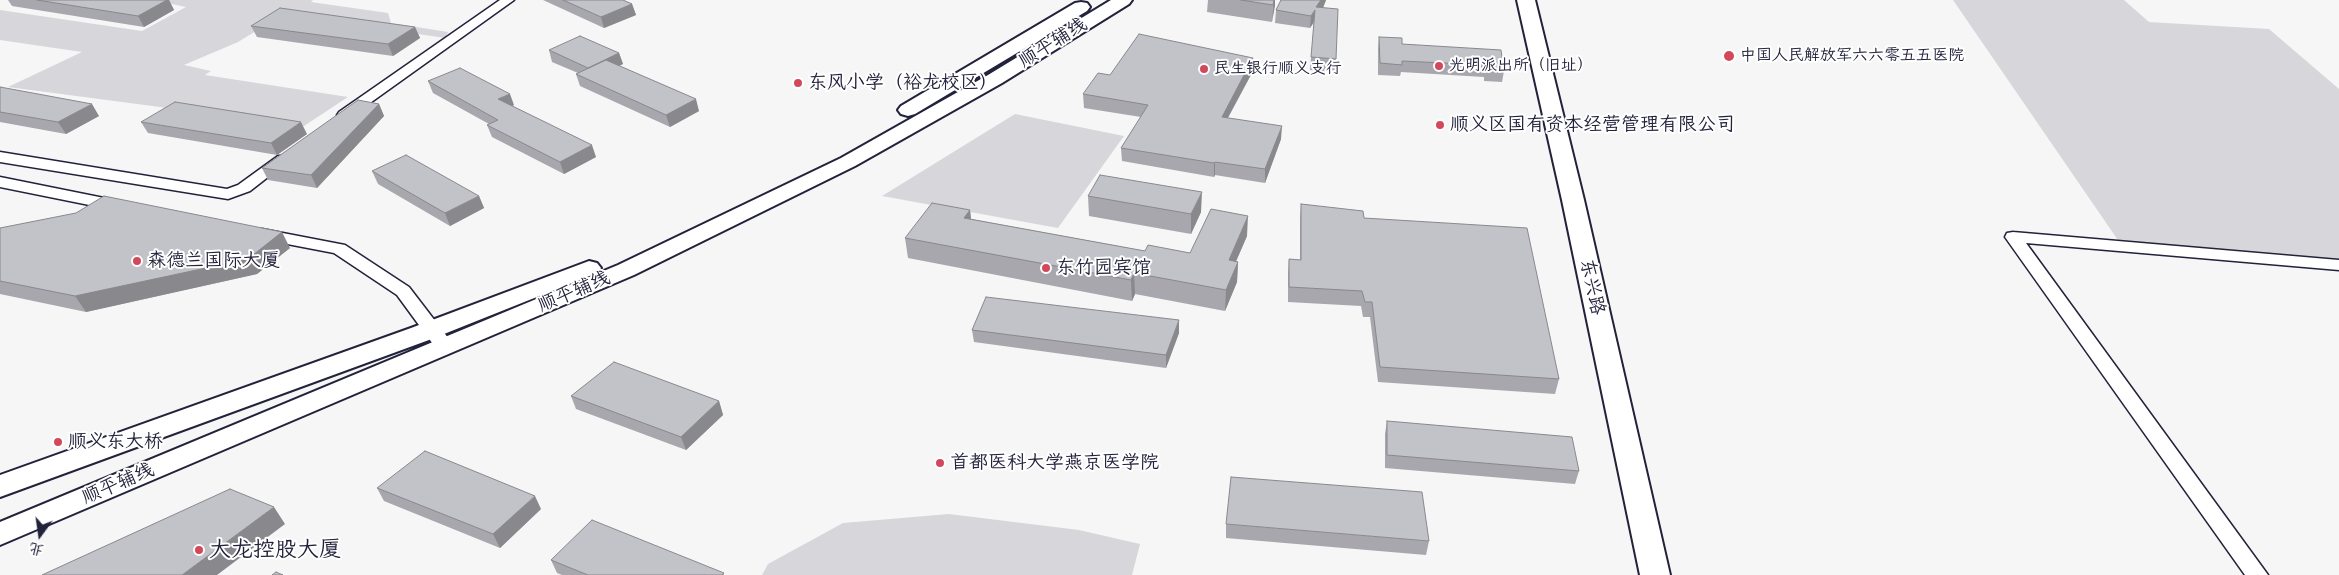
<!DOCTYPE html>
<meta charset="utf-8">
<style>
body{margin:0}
#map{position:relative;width:2339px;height:575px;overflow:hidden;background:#f6f6f7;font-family:"Patrick Hand","LXGW WenKai TC",sans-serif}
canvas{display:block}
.north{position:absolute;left:15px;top:510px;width:50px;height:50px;-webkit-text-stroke:4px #fff;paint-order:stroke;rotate:194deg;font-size:14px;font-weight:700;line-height:20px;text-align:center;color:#22223b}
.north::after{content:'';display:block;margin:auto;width:18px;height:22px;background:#22223b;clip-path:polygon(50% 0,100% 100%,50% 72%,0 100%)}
</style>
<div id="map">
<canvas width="2339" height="575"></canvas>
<div class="north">北</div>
</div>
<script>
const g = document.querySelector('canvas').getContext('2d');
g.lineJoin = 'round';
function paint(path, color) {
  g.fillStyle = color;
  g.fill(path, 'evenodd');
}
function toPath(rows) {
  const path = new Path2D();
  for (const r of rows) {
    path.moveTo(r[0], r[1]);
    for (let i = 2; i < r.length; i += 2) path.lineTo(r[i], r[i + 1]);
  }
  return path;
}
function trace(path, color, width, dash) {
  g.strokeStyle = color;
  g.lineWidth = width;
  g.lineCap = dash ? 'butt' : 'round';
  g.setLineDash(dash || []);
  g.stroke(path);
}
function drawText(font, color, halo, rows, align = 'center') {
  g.font = font + ' "Patrick Hand","LXGW WenKai TC",sans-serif';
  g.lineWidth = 4;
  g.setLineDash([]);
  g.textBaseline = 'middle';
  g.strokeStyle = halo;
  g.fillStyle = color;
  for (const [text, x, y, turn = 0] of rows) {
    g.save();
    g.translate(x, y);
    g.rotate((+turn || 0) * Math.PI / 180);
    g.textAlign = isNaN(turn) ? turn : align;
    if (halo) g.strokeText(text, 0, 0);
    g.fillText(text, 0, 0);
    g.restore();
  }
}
paint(toPath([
 [153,0,313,0,311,2,388,13,391,23,448,32,445,38,284,14,238,42,184,65,211,71,205,75,348,97,304,126,8,87,82,52,0,40,0,10,142,31,186,7],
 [1953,0,2124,0,2149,22,2269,29,2339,89,2339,265,2122,246],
 [1015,114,1124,136,1058,228,882,196],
 [949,514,1079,530,1140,544,1132,575,762,575,768,564,843,523]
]), '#d7d7db');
const street = toPath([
 [500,0,514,0,349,118,339,118,337,115,339,112,500,0],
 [0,152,227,189,238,185,278,156,288,156,291,159,250,191,228,199,0,162,0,152],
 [0,177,119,201,125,203,127,206,125,209,119,211,0,187,0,177],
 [262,229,345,245,409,287,452,343,454,347,452,351,445,353,438,351,397,295,334,253,256,238,254,234,256,230,262,229],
 [2013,232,2339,260,2339,270,2026,243,2268,575,2245,575,2005,237,2007,233,2013,232]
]);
const secondary = toPath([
 [1111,0,1132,0,1129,4,1002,83,855,166,634,275,0,545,0,522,618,265,841,158,988,75,1111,0],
 [1517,0,1535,0,1584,200,1670,575,1640,575,1562,200,1517,0],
 [1081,2,1087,3,1090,7,1087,11,915,114,908,116,901,114,898,110,901,106,1075,3,1081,2],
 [589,261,597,263,601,268,597,273,429,340,0,497,0,475,411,328,589,261]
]);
trace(street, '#22223b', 3);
trace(secondary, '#22223b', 4);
paint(street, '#fff');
paint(secondary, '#fff');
paint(toPath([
 [8,0,169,0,174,10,144,27,12,6],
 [543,0,623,0,632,4,636,15,604,28],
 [1208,0,1275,0,1272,22,1207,12],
 [1281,0,1326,0,1323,8,1336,59,1335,72,1310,70,1314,22,1310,28,1275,23,1276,10],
 [251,26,415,27,420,38,393,56,257,37],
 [1379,37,1402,44,1504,71,1502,82,1484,81,1484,77,1401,72,1400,76,1378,75,1378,48],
 [549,50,619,53,623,64,619,66,699,111,670,127,580,86,576,74,578,73,552,62],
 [1253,71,1228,118,1281,139,1265,183,1215,175,1214,177,1122,161,1121,148,1141,117,1084,108,1083,94,1110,75],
 [428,81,514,105,512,106,596,157,564,174,492,137,487,125,489,124,433,93],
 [0,87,99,116,66,134,0,122],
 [379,104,384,116,317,188,268,180,262,168],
 [141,122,307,134,277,155,148,133],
 [372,171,479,196,484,208,450,226,378,184],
 [1088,196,1201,212,1191,234,1089,216],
 [1301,204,1364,218,1559,379,1555,394,1378,382,1370,317,1363,317,1361,306,1288,302,1288,274,1289,259,1300,260,1300,219],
 [970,210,971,219,1145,251,1190,253,1247,236,1236,261,1238,262,1237,282,1225,311,1135,294,1132,301,908,258,905,238],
 [0,228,290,248,257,274,86,312,0,294],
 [1179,320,1179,333,1166,368,974,342,972,330],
 [571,396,719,401,723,415,686,450,576,409],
 [1387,421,1579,471,1575,484,1385,468,1385,434],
 [377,488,541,509,500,548,384,501],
 [1226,524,1429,541,1426,555,1226,538],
 [551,560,724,573,724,575,562,575,557,573]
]), '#a7a7ad');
paint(toPath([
 [167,0,169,0,174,10,144,27,138,16],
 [1274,0,1275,0,1275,6,1272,22],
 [1321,0,1326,0,1322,10,1316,7],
 [632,4,636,15,604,28,601,17],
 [1315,10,1314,22,1310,28,1311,16],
 [415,27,420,38,393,56,388,44],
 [619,53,623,64,591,79,588,68],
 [1253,58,1253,71,1221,130,1222,117],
 [510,94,514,105,502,111,498,99],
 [696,99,699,111,670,127,666,115],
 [92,104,99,116,66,134,58,122],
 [379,104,384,116,317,188,311,175],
 [301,122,307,134,277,155,271,143],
 [1282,126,1281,139,1265,183,1265,169],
 [592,145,596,157,564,174,560,162],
 [1215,162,1215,175,1214,177,1214,163],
 [1202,192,1201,212,1191,234,1191,214],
 [479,196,484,208,450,226,445,213],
 [970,210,972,230,964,218],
 [1248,216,1247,236,1228,280,1229,260],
 [282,232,290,248,257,274,86,312,75,296],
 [1238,262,1237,282,1225,311,1226,290],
 [1134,273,1135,294,1132,301,1131,280],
 [1179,320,1179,333,1166,368,1166,355],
 [719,401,723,415,686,450,681,437],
 [535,496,541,509,500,548,493,534],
 [274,507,285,524,217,575,182,575]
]), '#88888d');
const building = toPath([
 [37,0,167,0,138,16,37,0],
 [563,0,623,0,632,4,601,17,563,0],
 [1241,0,1274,0,1273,5,1241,0],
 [1281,0,1321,0,1316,7,1338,9,1336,59,1311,57,1315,10,1311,16,1276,10,1281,0],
 [280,8,415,27,388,44,251,26,280,8],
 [1139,34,1253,58,1222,117,1282,126,1265,169,1215,162,1214,163,1121,148,1148,105,1083,94,1098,73,1110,75,1139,34],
 [580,36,619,53,588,68,549,50,580,36],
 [1379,37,1402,38,1402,44,1501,50,1504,71,1486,69,1486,65,1402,61,1402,65,1380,63,1379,37],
 [606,60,696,99,666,115,576,74,606,60],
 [460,68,510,94,498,99,592,145,560,162,487,125,498,120,428,81,460,68],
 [0,87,92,104,58,122,0,112,0,87],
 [358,100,379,104,311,175,262,168,358,100],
 [175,102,301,122,271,143,141,122,175,102],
 [406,155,479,196,445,213,372,171,406,155],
 [1100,175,1202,192,1191,214,1088,196,1100,175],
 [104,196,282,232,248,259,75,296,0,281,0,228,76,213,104,196],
 [932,203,970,210,964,218,1145,251,1148,245,1190,253,1211,209,1248,216,1229,260,1238,262,1226,290,1134,273,1131,280,905,238,932,203],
 [1301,204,1363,211,1364,218,1527,228,1559,379,1380,367,1372,302,1365,302,1362,291,1289,287,1289,259,1301,260,1301,204],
 [986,297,1179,320,1166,355,972,330,986,297],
 [614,362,719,401,681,437,571,396,614,362],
 [1387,421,1572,437,1579,471,1387,455,1387,421],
 [425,451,535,496,493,534,377,488,425,451],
 [1231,477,1422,492,1429,541,1226,524,1231,477],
 [230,489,274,507,182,575,42,575,230,489],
 [592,520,724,573,722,575,588,575,551,560,592,520],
 [276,572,283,575,272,575,276,572]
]);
paint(building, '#c2c2c9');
trace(building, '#88888d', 1);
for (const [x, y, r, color] of [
 [1729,56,6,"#d1495b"],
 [1439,66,5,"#d1495b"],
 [1204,69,5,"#d1495b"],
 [798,83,5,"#d1495b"],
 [1440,125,5,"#d1495b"],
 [137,261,5,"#d1495b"],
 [1046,268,5,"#d1495b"],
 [58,442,5,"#d1495b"],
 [940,463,5,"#d1495b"],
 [199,550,5,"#d1495b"]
]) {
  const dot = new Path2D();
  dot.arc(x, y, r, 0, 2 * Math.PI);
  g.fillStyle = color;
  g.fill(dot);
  trace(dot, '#fff', 2);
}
drawText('16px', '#22223b', '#fff', [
 ["中国人民解放军六六零五五医院",1740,56],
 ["光明派出所（旧址）",1449,66],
 ["民生银行顺义支行",1214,69]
], 'left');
drawText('19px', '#22223b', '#fff', [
 ["顺平辅线",1053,43,-32],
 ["东兴路",1592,287,78],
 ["顺平辅线",574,292,-23],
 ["顺平辅线",118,484,-23]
]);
drawText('19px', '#22223b', '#fff', [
 ["东风小学（裕龙校区）",808,83],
 ["顺义区国有资本经营管理有限公司",1450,125],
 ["森德兰国际大厦",147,261],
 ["东竹园宾馆",1056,268],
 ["顺义东大桥",68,442],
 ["首都医科大学燕京医学院",950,463]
], 'left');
drawText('22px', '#22223b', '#fff', [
 ["大龙控股大厦",209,550]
], 'left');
</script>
